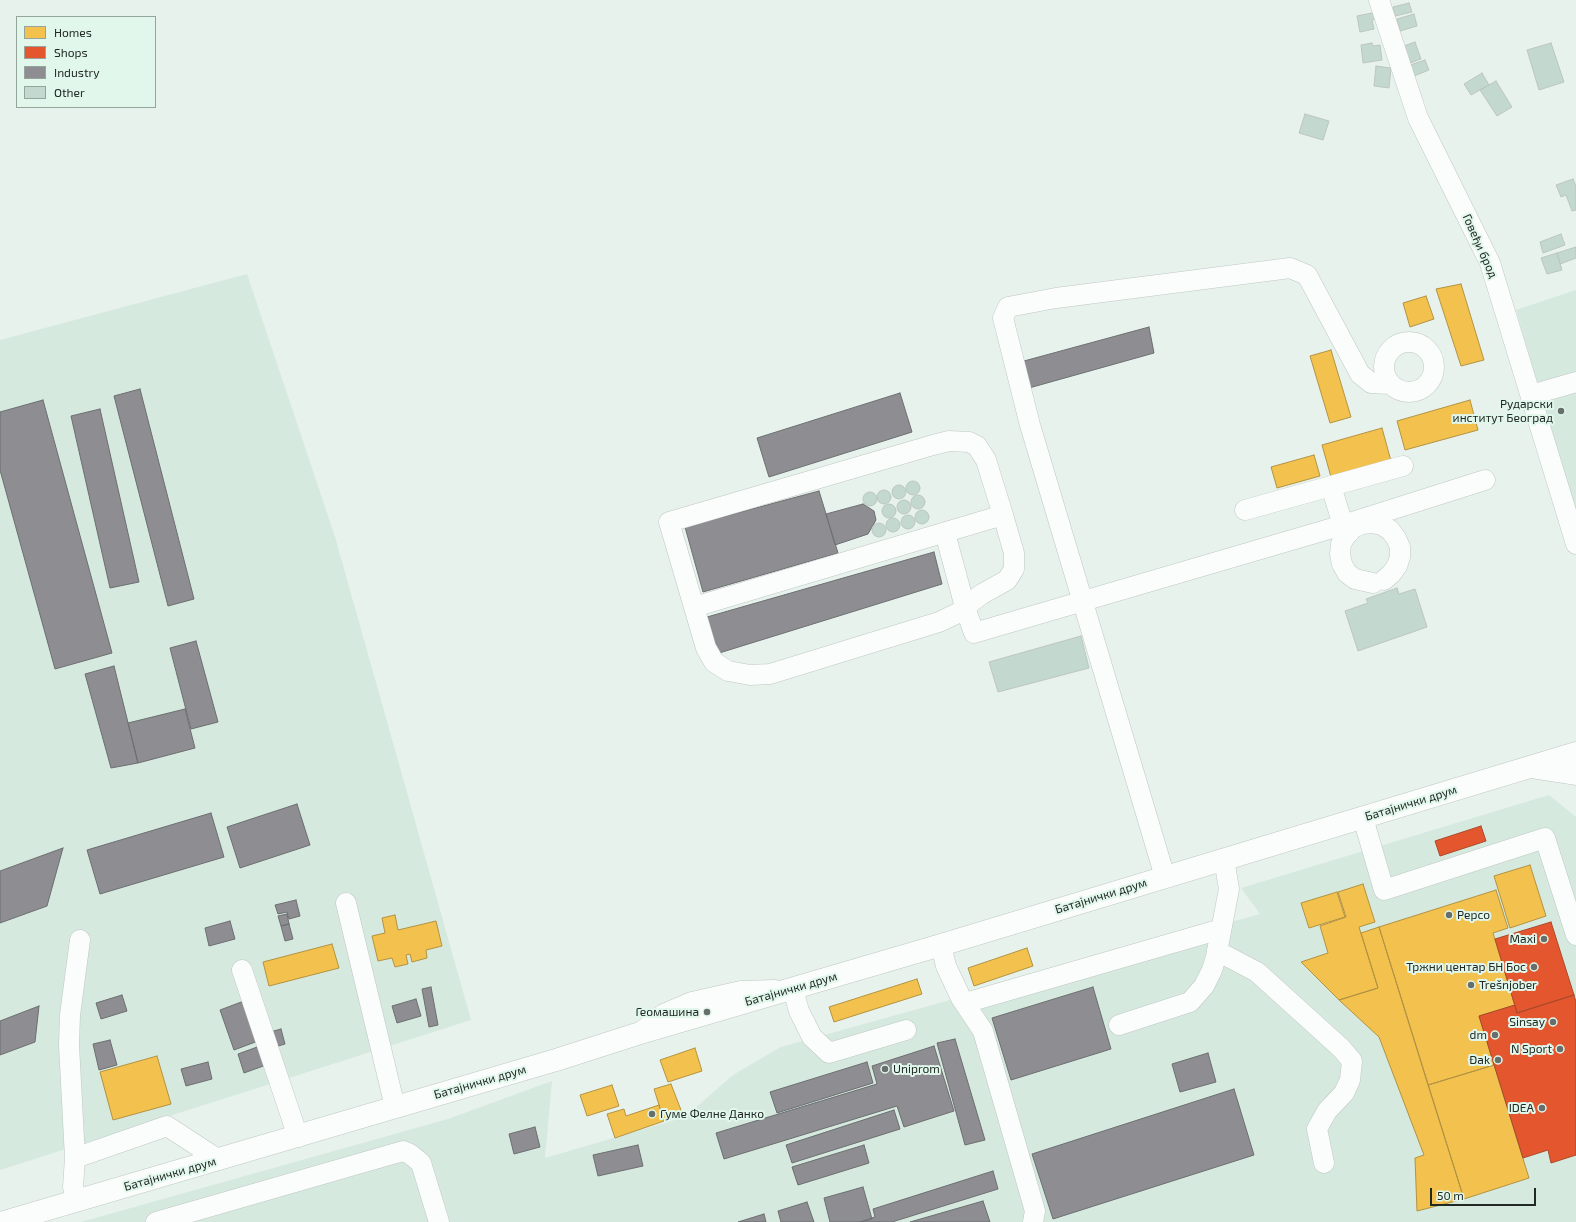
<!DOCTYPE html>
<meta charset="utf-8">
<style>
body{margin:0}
#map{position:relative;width:1576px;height:1222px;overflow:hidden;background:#e7f2ec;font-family:"Exo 2",sans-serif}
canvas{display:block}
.legend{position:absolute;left:16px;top:16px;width:140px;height:92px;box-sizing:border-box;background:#e2f7eb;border:1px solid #95a59c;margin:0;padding:5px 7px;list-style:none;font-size:12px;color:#212925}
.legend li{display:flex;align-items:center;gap:8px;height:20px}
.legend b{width:20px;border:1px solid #95a59c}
.scale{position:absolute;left:1430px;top:1188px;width:106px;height:18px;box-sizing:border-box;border:2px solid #212925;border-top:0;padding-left:5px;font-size:12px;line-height:14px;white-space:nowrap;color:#212925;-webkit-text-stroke:3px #e2f7eb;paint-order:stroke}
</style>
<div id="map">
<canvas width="1576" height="1222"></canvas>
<ul class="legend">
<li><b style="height:11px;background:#f2c14e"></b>Homes</li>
<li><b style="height:11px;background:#e4572e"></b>Shops</li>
<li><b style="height:11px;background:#8d8d92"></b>Industry</li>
<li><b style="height:11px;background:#c3d8ce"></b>Other</li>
</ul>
<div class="scale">50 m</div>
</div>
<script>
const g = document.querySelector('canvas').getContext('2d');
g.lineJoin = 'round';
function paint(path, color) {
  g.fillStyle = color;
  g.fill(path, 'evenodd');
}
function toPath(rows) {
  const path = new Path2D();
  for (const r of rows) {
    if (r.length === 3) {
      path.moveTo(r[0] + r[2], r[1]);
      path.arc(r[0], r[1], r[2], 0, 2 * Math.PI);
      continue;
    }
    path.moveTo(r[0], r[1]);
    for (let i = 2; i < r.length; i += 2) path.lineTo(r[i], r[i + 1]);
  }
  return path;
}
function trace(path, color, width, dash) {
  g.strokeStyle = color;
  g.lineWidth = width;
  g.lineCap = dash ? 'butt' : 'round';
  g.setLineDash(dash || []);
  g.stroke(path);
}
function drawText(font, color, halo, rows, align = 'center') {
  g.font = font + ' "Exo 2",sans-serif';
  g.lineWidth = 4;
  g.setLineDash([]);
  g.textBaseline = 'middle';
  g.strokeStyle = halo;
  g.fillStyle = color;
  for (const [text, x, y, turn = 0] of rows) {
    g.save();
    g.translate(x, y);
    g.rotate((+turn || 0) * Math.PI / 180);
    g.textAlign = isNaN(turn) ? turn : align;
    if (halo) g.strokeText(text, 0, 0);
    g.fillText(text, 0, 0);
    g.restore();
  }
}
paint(toPath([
 [247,274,335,537,471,1020,0,1170,0,340],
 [1576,290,1576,516,1516,310],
 [1549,795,1576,817,1576,1222,81,1222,448,1119,552,1081,545,1158,685,1117,733,1075,781,1047,1260,914,1241,888]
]), '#d5e9de');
const homes = toPath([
 [1461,284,1484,360,1461,366,1436,289,1461,284],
 [1426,296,1434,319,1410,327,1403,303,1426,296],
 [1331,350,1351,417,1330,423,1310,356,1331,350],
 [1470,400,1478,430,1405,450,1397,421,1470,400],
 [1382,428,1391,461,1331,477,1322,445,1382,428],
 [1314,455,1320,476,1277,488,1271,467,1314,455],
 [1530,865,1546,916,1510,928,1494,876,1530,865],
 [1363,884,1375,922,1359,927,1378,988,1339,1000,1301,962,1328,953,1320,926,1346,917,1338,892,1363,884],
 [1496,890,1508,928,1493,933,1515,1005,1479,1016,1494,1065,1428,1085,1379,927,1496,890],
 [1337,892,1345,917,1309,928,1301,903,1337,892],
 [395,915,398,930,436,921,442,946,426,950,427,958,412,962,410,954,406,955,408,964,395,967,392,958,378,961,372,936,385,933,382,918,395,915],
 [1379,927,1464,1199,1417,1211,1415,1158,1424,1155,1379,1037,1339,1000,1378,988,1361,933,1379,927],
 [332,944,339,968,269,986,263,962,332,944],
 [1027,948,1033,966,974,986,968,968,1027,948],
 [917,979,922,994,834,1022,829,1007,917,979],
 [695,1048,702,1071,668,1082,660,1060,695,1048],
 [157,1056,171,1104,113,1120,100,1072,157,1056],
 [1494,1065,1529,1178,1464,1199,1428,1085,1494,1065],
 [671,1084,681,1110,664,1121,654,1089,671,1084],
 [612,1085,619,1106,587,1116,580,1095,612,1085],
 [659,1105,664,1121,615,1138,607,1114,624,1109,626,1116,659,1105]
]);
paint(homes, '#f2c14e');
trace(homes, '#b39342', 1);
const shops = toPath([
 [1481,826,1486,841,1440,856,1435,841,1481,826],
 [1551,922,1574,995,1517,1013,1495,939,1551,922],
 [1574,995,1576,1002,1576,1155,1551,1163,1548,1150,1523,1158,1479,1016,1515,1005,1517,1013,1574,995]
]);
paint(shops, '#e4572e');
trace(shops, '#aa492b', 1);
const industry = toPath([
 [1149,327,1154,353,1029,388,1024,361,1149,327],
 [140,389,194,599,168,606,114,396,140,389],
 [900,393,912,432,769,477,757,438,900,393],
 [43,400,112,653,55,669,0,470,0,412,43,400],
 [100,409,139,582,110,588,71,416,100,409],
 [819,491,838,553,703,592,685,527,819,491],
 [863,504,874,511,876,520,868,534,835,545,826,514,863,504],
 [934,552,942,584,716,654,707,617,934,552],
 [196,641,218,722,191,729,170,648,196,641],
 [114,666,138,763,111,768,85,674,114,666],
 [185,709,195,748,138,763,128,723,185,709],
 [297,804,310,845,240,868,227,827,297,804],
 [211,813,224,857,100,894,87,850,211,813],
 [63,848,47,906,0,923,0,871,63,848],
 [296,900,300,916,289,919,287,912,278,914,275,905,296,900],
 [287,914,289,924,281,926,278,916,287,914],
 [230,921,235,939,209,946,205,928,230,921],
 [289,924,293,939,285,941,281,926,289,924],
 [431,987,438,1025,429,1027,422,989,431,987],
 [1093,987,1111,1049,1011,1080,992,1018,1093,987],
 [122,995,127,1011,101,1019,96,1003,122,995],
 [416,999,421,1016,397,1023,392,1006,416,999],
 [244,1001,258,1041,234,1050,220,1010,244,1001],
 [39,1006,35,1042,0,1055,0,1021,39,1006],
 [281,1029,285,1044,275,1047,270,1032,281,1029],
 [955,1039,985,1140,965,1145,937,1043,955,1039],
 [110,1040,117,1065,99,1070,93,1044,110,1040],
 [260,1046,266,1065,244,1073,238,1054,260,1046],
 [934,1046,954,1111,904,1127,897,1106,724,1159,716,1133,877,1084,872,1066,934,1046],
 [1208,1053,1216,1082,1180,1092,1172,1064,1208,1053],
 [208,1062,212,1079,186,1086,181,1069,208,1062],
 [867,1062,873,1083,777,1113,770,1092,867,1062],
 [1234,1089,1254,1155,1053,1219,1032,1154,1234,1089],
 [894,1110,900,1129,792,1163,786,1145,894,1110],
 [535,1127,540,1147,514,1154,509,1134,535,1127],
 [638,1145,643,1166,598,1176,593,1155,638,1145],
 [864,1145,869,1163,798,1185,792,1167,864,1145],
 [993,1171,998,1189,892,1222,860,1222,875,1217,873,1209,993,1171],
 [863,1187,872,1219,860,1222,830,1222,824,1198,863,1187],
 [983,1201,990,1222,910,1222,983,1201],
 [807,1202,814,1222,781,1222,778,1211,807,1202],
 [764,1214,766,1222,738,1222,764,1214]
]);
paint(industry, '#8d8d92');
trace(industry, '#6d6f71', 1);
const building = toPath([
 [1409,3,1412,12,1395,16,1393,7,1409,3],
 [1377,12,1378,19,1372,20,1374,29,1360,32,1357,16,1377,12],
 [1414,14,1417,26,1400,31,1397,19,1414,14],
 [1415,42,1421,59,1410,63,1404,46,1415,42],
 [1372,43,1373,46,1380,45,1382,60,1363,63,1361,45,1372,43],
 [1551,43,1564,82,1539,90,1527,50,1551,43],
 [1425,60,1429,70,1414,76,1410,65,1425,60],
 [1376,66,1391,68,1389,88,1374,86,1376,66],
 [1482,73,1489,85,1471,95,1464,84,1482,73],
 [1496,81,1512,107,1497,116,1480,90,1496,81],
 [1305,114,1329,121,1323,140,1299,133,1305,114],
 [1573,179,1576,186,1576,210,1572,211,1566,195,1561,197,1556,185,1573,179],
 [1561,234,1565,245,1543,253,1540,242,1561,234],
 [1576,247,1576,258,1560,264,1557,253,1576,247],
 [1557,253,1562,270,1547,274,1541,258,1557,253],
 [913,488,7],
 [899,492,7],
 [884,497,7],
 [870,499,7],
 [918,502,7],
 [904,507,7],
 [889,511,7],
 [922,517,7],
 [908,522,7],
 [893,525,7],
 [879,530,7],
 [1397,588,1399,594,1415,589,1427,627,1358,651,1345,611,1368,603,1366,599,1397,588],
 [1081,636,1089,668,998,692,989,662,1081,636]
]);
paint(building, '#c3d8ce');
trace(building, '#bdc5c1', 1);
const minor = toPath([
 [1379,0,1418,118,1490,263,1576,544],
 [1409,367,25],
 [1531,395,1576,382],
 [1331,486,1343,525,1349,533],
 [1245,510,1403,466],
 [1003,515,1014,553,1014,569,1007,580,982,594,965,607,974,633,1343,525,1485,480],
 [1373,583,1355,579,1347,573,1342,564,1340,554,1341,544,1346,535,1353,528,1362,524,1372,523,1382,525,1390,530,1396,538,1400,547,1400,557,1397,566,1391,574,1384,580],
 [694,607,1003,515,986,460,977,446,969,442,949,441,933,445,669,522,706,648,714,662,728,671,750,675,770,674,939,622,958,613,965,607,945,533],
 [1363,818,1384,890,1545,838,1576,935],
 [1165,877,1030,425,1003,318,1008,307,1056,298,1290,268,1307,275,1360,374,1371,383,1390,384],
 [346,903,395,1107],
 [941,945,946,966,961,998,983,1031,1035,1211,1033,1222],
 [1217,951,1257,972,1341,1048,1352,1061,1350,1080,1344,1093,1327,1111,1317,1129,1324,1163],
 [242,970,298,1137],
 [793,989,799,1011,812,1037,829,1053,906,1030],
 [965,1003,1221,929],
 [1119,1025,1190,1002,1204,986,1212,970,1216,957,1229,889,1224,859],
 [642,1031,664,1014,692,1002,741,991,775,990],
 [75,1158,69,1045,70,1015,80,940],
 [77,1200,73,1187,75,1158,167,1126,219,1160],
 [156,1222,403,1151,410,1154,421,1163,439,1222]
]);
const major = toPath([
 [1537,768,1576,774],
 [4,1222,556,1060,637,1034,941,945,1576,753]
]);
trace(minor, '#bfc8c3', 21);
trace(major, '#bfc8c3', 23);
trace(minor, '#fbfdfc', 20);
trace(major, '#fbfdfc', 22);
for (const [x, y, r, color] of [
 [1561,411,4,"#666f6b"],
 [1449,915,4,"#666f6b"],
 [1544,939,4,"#666f6b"],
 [1534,967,4,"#666f6b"],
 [1471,985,4,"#666f6b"],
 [707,1012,4,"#666f6b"],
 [1553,1022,4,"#666f6b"],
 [1495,1035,4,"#666f6b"],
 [1560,1049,4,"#666f6b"],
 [1498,1060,4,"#666f6b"],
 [885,1069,4,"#666f6b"],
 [1542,1108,4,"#666f6b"],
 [652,1114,4,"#666f6b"]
]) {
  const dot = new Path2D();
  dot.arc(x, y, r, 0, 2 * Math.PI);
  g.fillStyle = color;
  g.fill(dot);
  trace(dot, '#e2f7eb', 1.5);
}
drawText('12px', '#212925', '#e2f7eb', [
 ["Говеђи брод",1480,246,66],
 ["Батајнички друм",1411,803,-17],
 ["Батајнички друм",1101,896,-17],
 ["Батајнички друм",791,989,-16],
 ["Батајнички друм",480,1082,-16],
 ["Батајнички друм",170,1174,-16]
]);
drawText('12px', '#212925', '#e2f7eb', [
 ["Рударски",1553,404],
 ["институт Београд",1553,418],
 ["Pepco",1457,915,"left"],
 ["Maxi",1536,939],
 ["Тржни центар БН Бос",1526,967],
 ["Trešnjober",1479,985,"left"],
 ["Геомашина",699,1012],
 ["Sinsay",1545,1022],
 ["dm",1487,1035],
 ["N Sport",1552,1049],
 ["Đak",1490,1060],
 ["Uniprom",893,1069,"left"],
 ["IDEA",1534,1108],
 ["Гуме Фелне Данко",660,1114,"left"]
], 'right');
</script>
